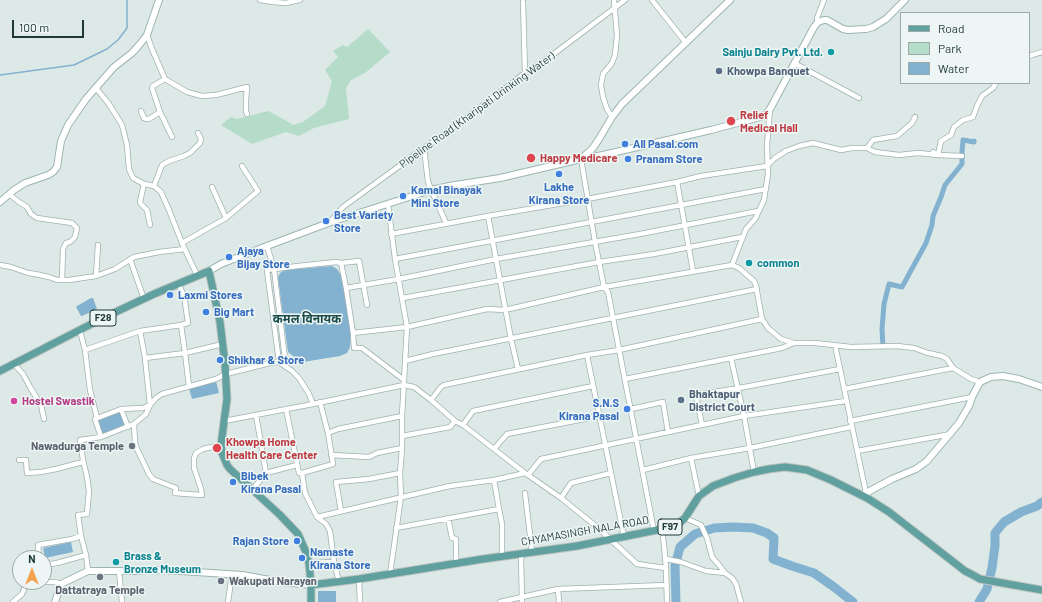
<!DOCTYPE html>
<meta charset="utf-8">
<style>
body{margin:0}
#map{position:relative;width:1042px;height:602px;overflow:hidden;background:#dde9e7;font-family:Barlow,sans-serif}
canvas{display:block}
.legend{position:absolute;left:900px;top:12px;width:130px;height:72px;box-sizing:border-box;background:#edf6f4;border:1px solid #9baaa9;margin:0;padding:5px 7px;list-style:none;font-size:12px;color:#1f3938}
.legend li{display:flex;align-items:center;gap:8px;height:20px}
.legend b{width:20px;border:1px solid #9baaa9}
.north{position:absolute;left:12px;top:550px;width:40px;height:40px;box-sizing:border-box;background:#edf6f4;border:1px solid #9baaa9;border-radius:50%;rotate:0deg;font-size:11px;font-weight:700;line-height:16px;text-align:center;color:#1f3938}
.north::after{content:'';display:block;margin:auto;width:14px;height:18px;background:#f4a150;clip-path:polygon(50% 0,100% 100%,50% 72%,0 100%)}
.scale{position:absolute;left:12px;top:20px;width:72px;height:18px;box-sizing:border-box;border:2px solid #1f3938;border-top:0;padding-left:5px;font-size:12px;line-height:14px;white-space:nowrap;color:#1f3938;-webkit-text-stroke:3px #edf6f4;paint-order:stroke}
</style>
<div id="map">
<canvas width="1042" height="602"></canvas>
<ul class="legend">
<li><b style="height:5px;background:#60a09f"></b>Road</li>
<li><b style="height:11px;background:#b5dbc9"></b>Park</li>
<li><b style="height:11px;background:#83b1d0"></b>Water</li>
</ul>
<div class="north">N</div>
<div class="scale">100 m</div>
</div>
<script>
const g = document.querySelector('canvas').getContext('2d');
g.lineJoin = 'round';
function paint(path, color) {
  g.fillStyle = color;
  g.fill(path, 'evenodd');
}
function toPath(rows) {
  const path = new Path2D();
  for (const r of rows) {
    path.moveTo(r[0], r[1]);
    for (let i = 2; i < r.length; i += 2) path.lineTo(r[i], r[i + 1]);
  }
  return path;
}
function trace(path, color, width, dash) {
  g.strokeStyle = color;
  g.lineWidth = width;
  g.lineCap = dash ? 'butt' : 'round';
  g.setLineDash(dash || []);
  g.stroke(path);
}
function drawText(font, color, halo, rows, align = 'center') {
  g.font = font + ' Barlow,"Noto Sans Devanagari",sans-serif';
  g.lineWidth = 3;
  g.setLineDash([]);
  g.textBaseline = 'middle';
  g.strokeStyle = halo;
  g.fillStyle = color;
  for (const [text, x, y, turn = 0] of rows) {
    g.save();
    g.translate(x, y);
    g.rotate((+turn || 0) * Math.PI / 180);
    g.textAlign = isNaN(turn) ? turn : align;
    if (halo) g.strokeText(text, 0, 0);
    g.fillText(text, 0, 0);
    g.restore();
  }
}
paint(toPath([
 [368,29,390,52,365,73,351,80,346,88,349,119,314,128,299,136,286,132,252,144,221,125,231,117,237,119,268,111,287,121,293,125,303,122,325,106,332,81,325,70,338,57,333,51,343,45,347,47]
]), '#b5dbc9');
paint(toPath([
 [332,266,337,269,341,275,349,314,351,332,350,347,347,353,340,356,303,362,298,360,288,352,278,278,279,275,281,272,286,270],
 [91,298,93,298,97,309,82,316,81,316,76,307,77,306],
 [216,381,219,393,192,399,189,388],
 [121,411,127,424,102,434,97,421],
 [71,542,73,552,45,558,43,548],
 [318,591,336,591,336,602,318,602]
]), '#83b1d0');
trace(toPath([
 [0,75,74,65,107,49,118,40,127,28,127,0]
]), '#83b1d0', 1.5);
trace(toPath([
 [883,347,882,329,884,304,889,284,902,287,926,243,932,225,933,216,941,197,945,185,962,164,962,152,963,140,974,142,974,141]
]), '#83b1d0', 5);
trace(toPath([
 [676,602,675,566,680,547,695,534,714,528,733,527,753,528,767,533,774,538,773,559,792,566,814,573,834,587,853,602],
 [979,602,987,589,992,568,995,546,995,533,1004,522,1021,512,1037,506,1042,502]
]), '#83b1d0', 9);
const street = toPath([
 [260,0,273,2,286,3,300,0],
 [652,0,686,43],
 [523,2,525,73],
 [818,22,817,18,824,0],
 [147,35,152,49,165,79,187,92,202,96,216,95,247,87,246,100,246,111,247,114],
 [1029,56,1042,52],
 [794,63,859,98],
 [165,79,153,86,152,88,160,112,172,137],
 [96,88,109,104,122,125,127,145,129,169,133,178,144,184,154,186,161,192,169,210,182,243,197,275],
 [141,111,144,118,146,119,149,119,160,112],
 [612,117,607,109,603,97,601,85,603,74,612,63,615,55,617,35,614,0],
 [424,148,428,182,446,223],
 [867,148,875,152,899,155,918,153,938,155,962,156],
 [933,152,938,155,941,141,951,135,954,127,963,120,973,117,977,106,982,96,993,88,996,83],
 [581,159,595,242,604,287,608,292,654,531],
 [677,182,693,271],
 [144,184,140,202,141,204,147,210,150,225],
 [154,186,162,165,169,161,184,156,190,153,200,143,201,139,198,133],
 [212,187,226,218],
 [9,194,19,202,27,207,31,214,37,218,72,223,77,228,75,237,70,242,66,243,63,249,62,280],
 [388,204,395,259,407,327,402,416,402,448,400,473,401,497,390,574],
 [488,216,511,339,518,369],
 [331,221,343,207,424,148,457,125,525,73,551,56,625,0],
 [391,234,488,216,587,199,677,182,701,176,754,168,767,166,775,158,786,151,799,146,813,143,841,150,852,148,867,148,873,140,897,136,912,123,915,117],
 [182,243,226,218,258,191,242,166],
 [267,246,274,269,286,367],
 [130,259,144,299],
 [395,259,766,189],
 [341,263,359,261,367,305],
 [0,265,11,267,28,273,35,274,49,277,57,280,69,280,96,276,115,269,134,257,159,252,185,249],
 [732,265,746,229,755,219,764,200,768,174,767,145,770,109],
 [96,276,98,245],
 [346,288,399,279,496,259,640,234,758,211],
 [403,298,599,262,654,254,742,237],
 [181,325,185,353,189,386],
 [80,331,85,350,90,390,97,418],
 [353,333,407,327,487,309,505,310,604,287,732,265,739,268,754,281,756,286,762,319,768,328,781,339,794,343,815,343,851,347,897,346,914,348,928,353,942,356,947,359,953,368,971,379,980,382],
 [835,345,866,493],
 [85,350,140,331,181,325,188,323,184,295,178,284],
 [587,355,624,537],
 [145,358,185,353,223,344],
 [731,358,744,416,754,472],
 [405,361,433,354,757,289],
 [279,362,267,270,298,266,336,262,341,263,346,288,353,333,354,348,362,348,404,380],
 [14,364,23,374,30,387,41,405,44,419],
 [625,379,782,348,794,343],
 [844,389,953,368],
 [431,400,441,387,444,385,587,355,619,350,762,319],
 [121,409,128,427],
 [286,409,299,473,302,473,305,493,317,517,326,524,330,531,334,562],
 [631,409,663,402,668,432],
 [256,415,266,473],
 [224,421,313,404,404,385,414,387,431,400,455,421,463,425,525,473,561,498,597,527,637,564,666,568,667,602],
 [850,421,972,397],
 [134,424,135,443,137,449,149,474,153,479,176,488,175,493,187,494,202,495,201,489,194,468,194,458,196,453,203,449,221,445],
 [463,425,473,411,593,386],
 [702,425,696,395,739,388,840,369],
 [328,433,338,429,402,416],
 [402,436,450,427,455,421],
 [101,437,95,419,121,409,143,408,150,405,145,358,140,331],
 [494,449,507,434,600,416],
 [857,451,951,434],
 [331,455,369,457,377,453,402,448],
 [691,458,699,496],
 [19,460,26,460,27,473,41,472,56,469,83,462],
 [643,470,691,458,750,448,851,427],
 [302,473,333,464,328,433,320,402],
 [528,475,541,459,744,416,846,401],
 [253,489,266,473,297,465],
 [525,493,532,552],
 [561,498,571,483,611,473],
 [499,509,502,524,502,556],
 [341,511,336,482,369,479,400,473],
 [317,517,450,486,494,480,525,473],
 [448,518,452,538,456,539,456,563],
 [685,518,701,525,707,538,712,557,719,565,725,573,732,578,736,584,739,595,741,602],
 [396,528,499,509,494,480],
 [662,529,664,545,666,568],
 [521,554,522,602],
 [39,558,38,545,72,539,81,536],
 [666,559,681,562,706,571,725,573],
 [309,563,334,562,339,582],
 [44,565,57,563,86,555],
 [88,571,86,555,81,536,78,515,87,514,89,491,87,477,83,460,80,440,101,437,134,424,146,414,150,405,156,398,162,394,216,379,226,374,270,363,279,362,292,371,299,378,309,394,313,404],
 [119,571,122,602],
 [359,579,360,602],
 [44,582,55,582,61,584],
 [558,589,559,602],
 [13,602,22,594,27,582],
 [228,602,232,574],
 [500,602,558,589,667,585]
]);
const secondary = toPath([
 [581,159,603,155,711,130,760,117,765,115,770,109,814,27,818,22,824,20,827,20,843,29,848,30,866,29,873,27,886,19,905,0],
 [0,202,14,190,25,183,48,175,53,172,57,167,61,141,68,125,86,99,114,67,132,53,140,44,147,35,159,0],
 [209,271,221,264,267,246,331,222,431,190,449,186,500,178,581,159,593,148,599,139,612,117,622,104,730,0],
 [867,498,866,493,892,479,916,469,927,461,959,423,969,406,972,397,980,382,991,377,1003,376,1019,379,1042,387],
 [55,602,61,584,88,571,136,571,152,570,181,571,242,575,281,582,311,585]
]);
const primary = toPath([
 [0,371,105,317,154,294,209,271,220,322,225,364,227,399,221,445,222,453,227,465,230,469,280,515,298,534,306,552,309,563,311,585,311,602],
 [311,585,359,579,483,559,577,546,662,529,678,524,685,518,699,496,713,486,734,478,754,472,769,469,785,467,807,470,831,480,867,498,889,512,965,571,971,574,980,579,1042,590]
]);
trace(street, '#a0b1af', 6);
trace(secondary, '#9cb5b2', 8);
trace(primary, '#bcc4c3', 9);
trace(street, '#fff', 4.5);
trace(secondary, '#fff', 6);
trace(primary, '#60a09f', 7);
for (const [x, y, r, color] of [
 [831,52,4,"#0f9aa8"],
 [719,71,4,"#5c6f8a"],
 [731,121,5,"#e0444e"],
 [625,144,4,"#3f7fe0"],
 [531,158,5,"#e0444e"],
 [628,159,4,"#3f7fe0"],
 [559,174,4,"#3f7fe0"],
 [403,196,4,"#3f7fe0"],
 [326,221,4,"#3f7fe0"],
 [229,257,4,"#3f7fe0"],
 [749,263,4,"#0f9aa8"],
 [170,295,4,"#3f7fe0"],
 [206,312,4,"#3f7fe0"],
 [220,360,4,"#3f7fe0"],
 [681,400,4,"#5c6f8a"],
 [14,401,4,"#d1479c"],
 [627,409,4,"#3f7fe0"],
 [132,446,4,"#6b7280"],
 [217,448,5,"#e0444e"],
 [233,482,4,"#3f7fe0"],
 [297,541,4,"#3f7fe0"],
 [302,558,4,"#3f7fe0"],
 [116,562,4,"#0f9aa8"],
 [100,577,4,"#6b7280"],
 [221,581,4,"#6b7280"]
]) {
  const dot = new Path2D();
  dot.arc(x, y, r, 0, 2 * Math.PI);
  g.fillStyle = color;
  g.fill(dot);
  trace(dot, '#edf6f4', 1.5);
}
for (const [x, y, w] of [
 [103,318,26],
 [670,527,24]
]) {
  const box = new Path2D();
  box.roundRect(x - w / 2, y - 8, w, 16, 3);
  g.fillStyle = '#edf6f4';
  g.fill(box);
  trace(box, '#1f3938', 1);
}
drawText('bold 10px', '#1f3938', null, [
 ["F28",103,318],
 ["F97",670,527]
]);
drawText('bold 11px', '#0d838f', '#edf6f4', [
 ["Sainju Dairy Pvt. Ltd.",823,52,"right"],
 ["common",757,263],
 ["Brass &",124,556],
 ["Bronze Museum",124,569]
], 'left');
drawText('bold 11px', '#4e5e75', '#edf6f4', [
 ["Khowpa Banquet",727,71],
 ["Bhaktapur",689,394],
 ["District Court",689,407]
], 'left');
drawText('11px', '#1f3938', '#edf6f4', [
 ["Pipeline Road (Kharipati Drinking Water)",477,110,-36],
 ["CHYAMASINGH NALA ROAD",585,531,-10]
]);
drawText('bold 11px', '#be3a42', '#edf6f4', [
 ["Relief",740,115],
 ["Medical Hall",740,128],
 ["Happy Medicare",540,158],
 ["Khowpa Home",226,442],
 ["Health Care Center",226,455]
], 'left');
drawText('bold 11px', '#366cbe', '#edf6f4', [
 ["All Pasal.com",633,144],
 ["Pranam Store",636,159],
 ["Lakhe",559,187,"center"],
 ["Kirana Store",559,200,"center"],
 ["Kamal Binayak",411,190],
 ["Mini Store",411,203],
 ["Best Variety",334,215],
 ["Store",334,228],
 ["Ajaya",237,251],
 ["Bijay Store",237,264],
 ["Laxmi Stores",178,295],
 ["Big Mart",214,312],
 ["Shikhar & Store",228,360],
 ["S.N.S",619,403,"right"],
 ["Kirana Pasal",619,416,"right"],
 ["Bibek",241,476],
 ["Kirana Pasal",241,489],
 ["Rajan Store",289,541,"right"],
 ["Namaste",310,552],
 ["Kirana Store",310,565]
], 'left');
drawText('bold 11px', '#b23c85', '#edf6f4', [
 ["Hostel Swastik",22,401]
], 'left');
drawText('bold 11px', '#5b616d', '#edf6f4', [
 ["Nawadurga Temple",124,446],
 ["Wakupati Narayan",229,581,"left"],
 ["Dattatraya Temple",100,590,"center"]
], 'right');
drawText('bold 12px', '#1b4a4a', '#edf6f4', [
 ["कमल विनायक",307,319]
]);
</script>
